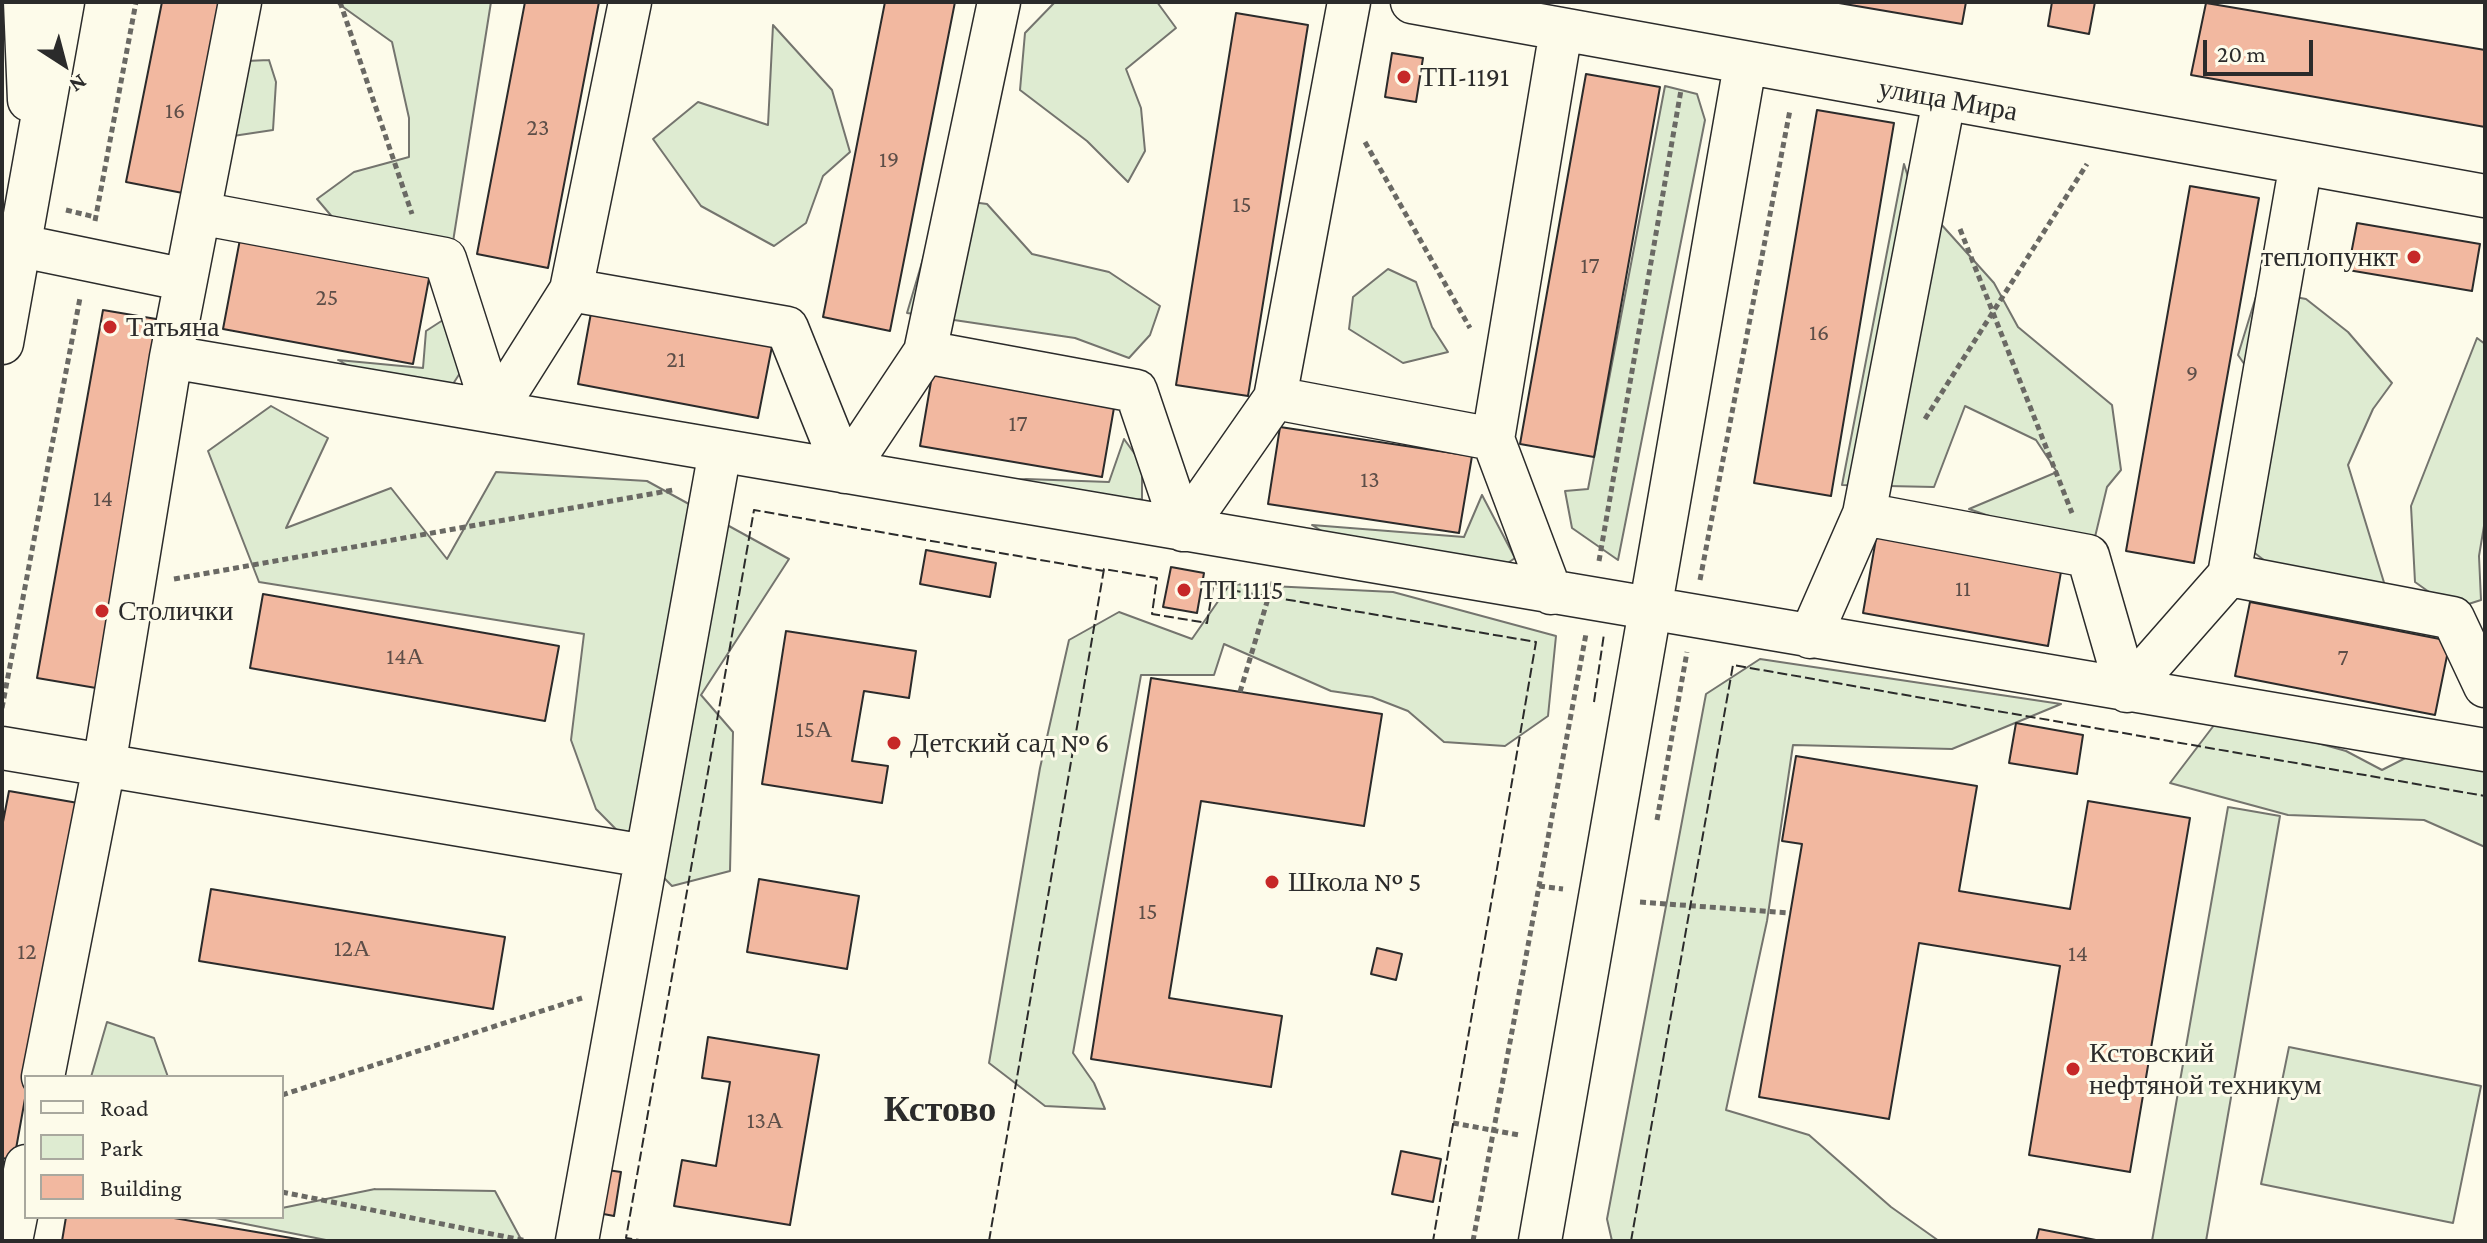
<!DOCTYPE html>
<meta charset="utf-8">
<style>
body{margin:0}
#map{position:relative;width:2487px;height:1243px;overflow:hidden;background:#fdfbea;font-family:"Crimson Pro",serif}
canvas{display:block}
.frame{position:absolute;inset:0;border:4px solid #2b2b2b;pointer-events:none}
.legend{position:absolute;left:24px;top:1075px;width:260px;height:144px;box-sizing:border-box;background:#fdfbea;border:2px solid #a9a89e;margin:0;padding:10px 14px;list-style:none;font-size:24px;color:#2b2b2b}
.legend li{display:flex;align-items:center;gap:16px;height:40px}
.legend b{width:40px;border:2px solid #a9a89e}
.north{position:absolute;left:24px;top:24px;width:80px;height:80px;-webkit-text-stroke:6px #fdfbea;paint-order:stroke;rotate:144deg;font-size:22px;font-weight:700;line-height:32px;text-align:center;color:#2b2b2b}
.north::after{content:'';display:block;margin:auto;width:28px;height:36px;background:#2b2b2b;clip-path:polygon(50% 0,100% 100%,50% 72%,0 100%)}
.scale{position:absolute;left:2203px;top:40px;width:110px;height:36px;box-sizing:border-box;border:4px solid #2b2b2b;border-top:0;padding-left:10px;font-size:24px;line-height:28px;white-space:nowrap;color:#2b2b2b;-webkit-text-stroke:6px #fdfbea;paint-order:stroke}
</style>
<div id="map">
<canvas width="2487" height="1243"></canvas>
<div class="frame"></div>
<ul class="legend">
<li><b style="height:10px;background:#fdfbea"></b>Road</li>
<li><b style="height:22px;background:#deebd1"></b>Park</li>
<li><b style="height:22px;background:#f2b8a0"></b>Building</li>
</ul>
<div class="north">N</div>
<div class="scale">20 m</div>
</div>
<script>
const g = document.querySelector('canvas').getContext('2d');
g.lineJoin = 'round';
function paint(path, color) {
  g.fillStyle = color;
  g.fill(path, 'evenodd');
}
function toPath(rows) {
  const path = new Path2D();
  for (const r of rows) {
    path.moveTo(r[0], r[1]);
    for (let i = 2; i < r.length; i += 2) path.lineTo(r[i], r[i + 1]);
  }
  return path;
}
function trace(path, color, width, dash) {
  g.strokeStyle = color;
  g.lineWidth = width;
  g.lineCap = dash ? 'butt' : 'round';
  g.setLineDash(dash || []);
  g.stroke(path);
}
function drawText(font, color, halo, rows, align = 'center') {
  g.font = font + ' "Crimson Pro",serif';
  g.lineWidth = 6;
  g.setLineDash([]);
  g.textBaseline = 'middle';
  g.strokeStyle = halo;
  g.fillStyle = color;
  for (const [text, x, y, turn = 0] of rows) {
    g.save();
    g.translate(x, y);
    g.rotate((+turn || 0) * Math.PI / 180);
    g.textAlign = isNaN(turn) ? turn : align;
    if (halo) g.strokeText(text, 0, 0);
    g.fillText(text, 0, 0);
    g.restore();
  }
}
const green = toPath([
 [336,2,491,2,452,248,334,219,317,199,354,172,409,157,409,118,392,42,336,2],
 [1055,2,1157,2,1176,28,1126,69,1141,108,1145,151,1128,182,1087,141,1020,90,1025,33,1055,2],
 [773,25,832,90,850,152,823,176,806,223,774,246,701,206,653,139,698,102,768,125,773,25],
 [269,60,276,82,273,130,233,136,246,61,269,60],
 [1665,86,1697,94,1705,120,1618,560,1572,528,1565,491,1588,489,1665,86],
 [1904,164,1913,193,1994,283,2018,327,2112,405,2121,470,2107,487,2095,537,2044,535,1969,509,2057,472,2036,440,1965,406,1934,487,1842,485,1904,164],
 [941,198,987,204,1032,254,1109,272,1160,306,1150,335,1129,358,1075,338,907,313,941,198],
 [1388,269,1416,282,1432,327,1448,352,1403,363,1349,329,1353,297,1388,269],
 [2258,290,2306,299,2348,332,2392,383,2373,409,2348,465,2386,589,2269,564,2226,531,2278,413,2238,355,2258,290],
 [443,320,462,370,451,387,381,384,338,360,423,368,426,331,443,320],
 [2477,338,2485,344,2485,520,2479,556,2481,600,2453,609,2415,582,2411,506,2477,338],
 [271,406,328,438,286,528,391,488,447,559,496,472,647,481,789,559,701,695,733,732,730,871,672,886,596,809,571,740,584,634,259,582,208,451,271,406],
 [1124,439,1142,464,1142,499,1103,507,989,482,1026,479,1109,482,1124,439],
 [1482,495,1515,558,1495,572,1346,546,1312,525,1464,537,1482,495],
 [1230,584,1393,592,1556,636,1548,716,1505,746,1444,742,1408,711,1372,697,1331,691,1224,644,1214,675,1141,675,1073,1053,1094,1083,1105,1109,1045,1106,989,1063,1040,768,1069,640,1119,612,1192,639,1230,584],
 [1760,659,2061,704,1952,749,1793,745,1767,921,1726,1110,1809,1135,1891,1207,1939,1241,1612,1241,1607,1219,1706,694,1760,659],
 [2221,716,2346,751,2382,770,2427,747,2485,763,2485,847,2424,820,2288,815,2170,783,2221,716],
 [2228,807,2280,816,2206,1241,2152,1241,2228,807],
 [107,1022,154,1038,168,1077,91,1077,107,1022],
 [2289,1047,2481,1086,2453,1223,2261,1184,2289,1047],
 [375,1189,495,1191,522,1241,331,1241,210,1217,282,1217,282,1208,375,1189]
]);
paint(green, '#deebd1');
trace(green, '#74746e', 2);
const building = toPath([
 [162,2,231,2,193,195,126,182,162,2],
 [525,2,599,2,548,268,477,254,525,2],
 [885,2,955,2,890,331,823,317,885,2],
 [1833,2,1966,2,1962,24,1833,2],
 [2052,2,2095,2,2089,34,2048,26,2052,2],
 [2206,3,2485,50,2485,127,2191,75,2206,3],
 [1236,13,1308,25,1248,396,1176,385,1236,13],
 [1392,53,1423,58,1416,102,1385,97,1392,53],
 [1586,74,1660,87,1594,457,1520,444,1586,74],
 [1817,110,1894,123,1831,496,1754,483,1817,110],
 [2190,186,2259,198,2194,563,2126,551,2190,186],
 [2357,223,2480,244,2472,291,2348,270,2357,223],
 [241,234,431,268,413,364,223,329,241,234],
 [593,302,774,336,758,418,578,384,593,302],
 [103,310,168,321,102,689,37,678,103,310],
 [933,370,1115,402,1102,477,920,446,933,370],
 [1280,427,1472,456,1459,533,1268,504,1280,427],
 [1877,533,2062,566,2048,646,1863,613,1877,533],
 [926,550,996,563,990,597,920,584,926,550],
 [1171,567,1204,573,1197,613,1163,607,1171,567],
 [263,594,559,646,545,721,250,668,263,594],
 [2250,602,2450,641,2435,715,2235,676,2250,602],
 [786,631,916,651,909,698,864,691,852,761,888,766,882,803,762,784,786,631],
 [1151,678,1382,714,1364,826,1201,801,1169,998,1282,1016,1271,1087,1091,1059,1151,678],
 [2016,723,2083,735,2077,774,2009,763,2016,723],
 [1796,756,1977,786,1959,891,2070,909,2088,801,2190,818,2130,1172,2029,1155,2060,966,1919,943,1889,1119,1759,1097,1802,844,1782,841,1796,756],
 [9,791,78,803,14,1160,2,1158,2,827,9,791],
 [759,879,859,896,847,969,747,952,759,879],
 [211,889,505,937,493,1009,199,961,211,889],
 [1377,948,1402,954,1396,980,1371,974,1377,948],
 [708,1037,819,1055,790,1225,674,1206,682,1160,716,1166,730,1082,702,1078,708,1037],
 [1401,1151,1441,1159,1433,1202,1392,1194,1401,1151],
 [600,1169,621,1172,614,1216,593,1212,600,1169],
 [66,1217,168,1217,309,1241,62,1241,66,1217],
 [2039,1229,2101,1241,2036,1241,2039,1229]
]);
paint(building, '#f2b8a0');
trace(building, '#2b2b2b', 2);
const minor = toPath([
 [25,2,29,100],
 [1412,2,2485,196],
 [199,213,445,259,494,412,571,290,630,2],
 [2,242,186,280],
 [571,290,787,328,845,472,925,352,999,2],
 [2,343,63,2],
 [925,352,1136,391,1183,530],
 [171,357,2485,750],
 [1275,398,1493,439,1551,593],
 [1493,439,1561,30],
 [1864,514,1944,100],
 [1183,530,1275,398,1349,2],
 [2229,575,2301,163],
 [1810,637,1864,514,2088,556,2127,691,2229,575,2453,618,2485,686],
 [2,748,645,856],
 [43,1077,104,766,171,357,240,2],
 [11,1241,26,1166],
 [577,1241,720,451],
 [1540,1241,1745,65]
]);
trace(minor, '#2b2b2b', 45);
trace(toPath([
 [340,2,412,214],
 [1365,142,1470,328],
 [66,210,95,217],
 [95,221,136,2],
 [1960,229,2072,513],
 [1925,419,2087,164],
 [1599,561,1681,90],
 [174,579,673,490],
 [1700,580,1790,110],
 [1240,692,1273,582],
 [2,708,80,298],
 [1657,820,1687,652],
 [1539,886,1563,889],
 [1640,902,1790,913],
 [282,1095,582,998],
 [1453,1123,1519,1135],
 [282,1192,527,1241],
 [1473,1241,1586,634]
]), '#6a6964', 5, [6, 4]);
trace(minor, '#fdfbea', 42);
trace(toPath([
 [1594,702,1604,634],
 [646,1241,626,1238,754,510,1104,571],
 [989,1241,1104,569,1157,578,1152,614,1207,623,1213,587,1536,642,1433,1241],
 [1631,1241,1733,665,2485,796]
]), '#2b2b2b', 2, [10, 4]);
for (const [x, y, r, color] of [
 [1404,77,8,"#c62828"],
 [2414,257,8,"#c62828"],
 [110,327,8,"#c62828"],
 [1184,590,8,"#c62828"],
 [102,611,8,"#c62828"],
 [894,743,8,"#c62828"],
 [1272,882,8,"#c62828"],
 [2073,1069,8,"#c62828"]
]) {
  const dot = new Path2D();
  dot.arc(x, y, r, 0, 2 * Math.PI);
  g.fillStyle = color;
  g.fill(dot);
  trace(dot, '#fdfbea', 3);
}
drawText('24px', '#5d4e48', null, [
 ["16",175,111],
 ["23",538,128],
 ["19",889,160],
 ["15",1242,205],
 ["17",1590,266],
 ["25",327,298],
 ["16",1819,333],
 ["21",676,360],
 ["9",2192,374],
 ["17",1018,424],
 ["13",1370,480],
 ["14",103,499],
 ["11",1963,589],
 ["14А",405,657],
 ["7",2343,658],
 ["15А",814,730],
 ["15",1148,912],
 ["12А",352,949],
 ["12",27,952],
 ["14",2078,954],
 ["13А",765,1121]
]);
drawText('28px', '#2b2b2b', '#fdfbea', [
 ["ТП-1191",1420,77],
 ["теплопункт",2398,257,"right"],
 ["Татьяна",126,327],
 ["ТП 1115",1200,590],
 ["Столички",118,611],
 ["Детский сад № 6",910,743],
 ["Школа № 5",1288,882],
 ["Кстовский",2089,1053],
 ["нефтяной техникум",2089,1085]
], 'left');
drawText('28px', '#2b2b2b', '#fdfbea', [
 ["улица Мира",1948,100,10]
]);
drawText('bold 36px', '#2b2b2b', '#fdfbea', [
 ["Кстово",940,1110]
]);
</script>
